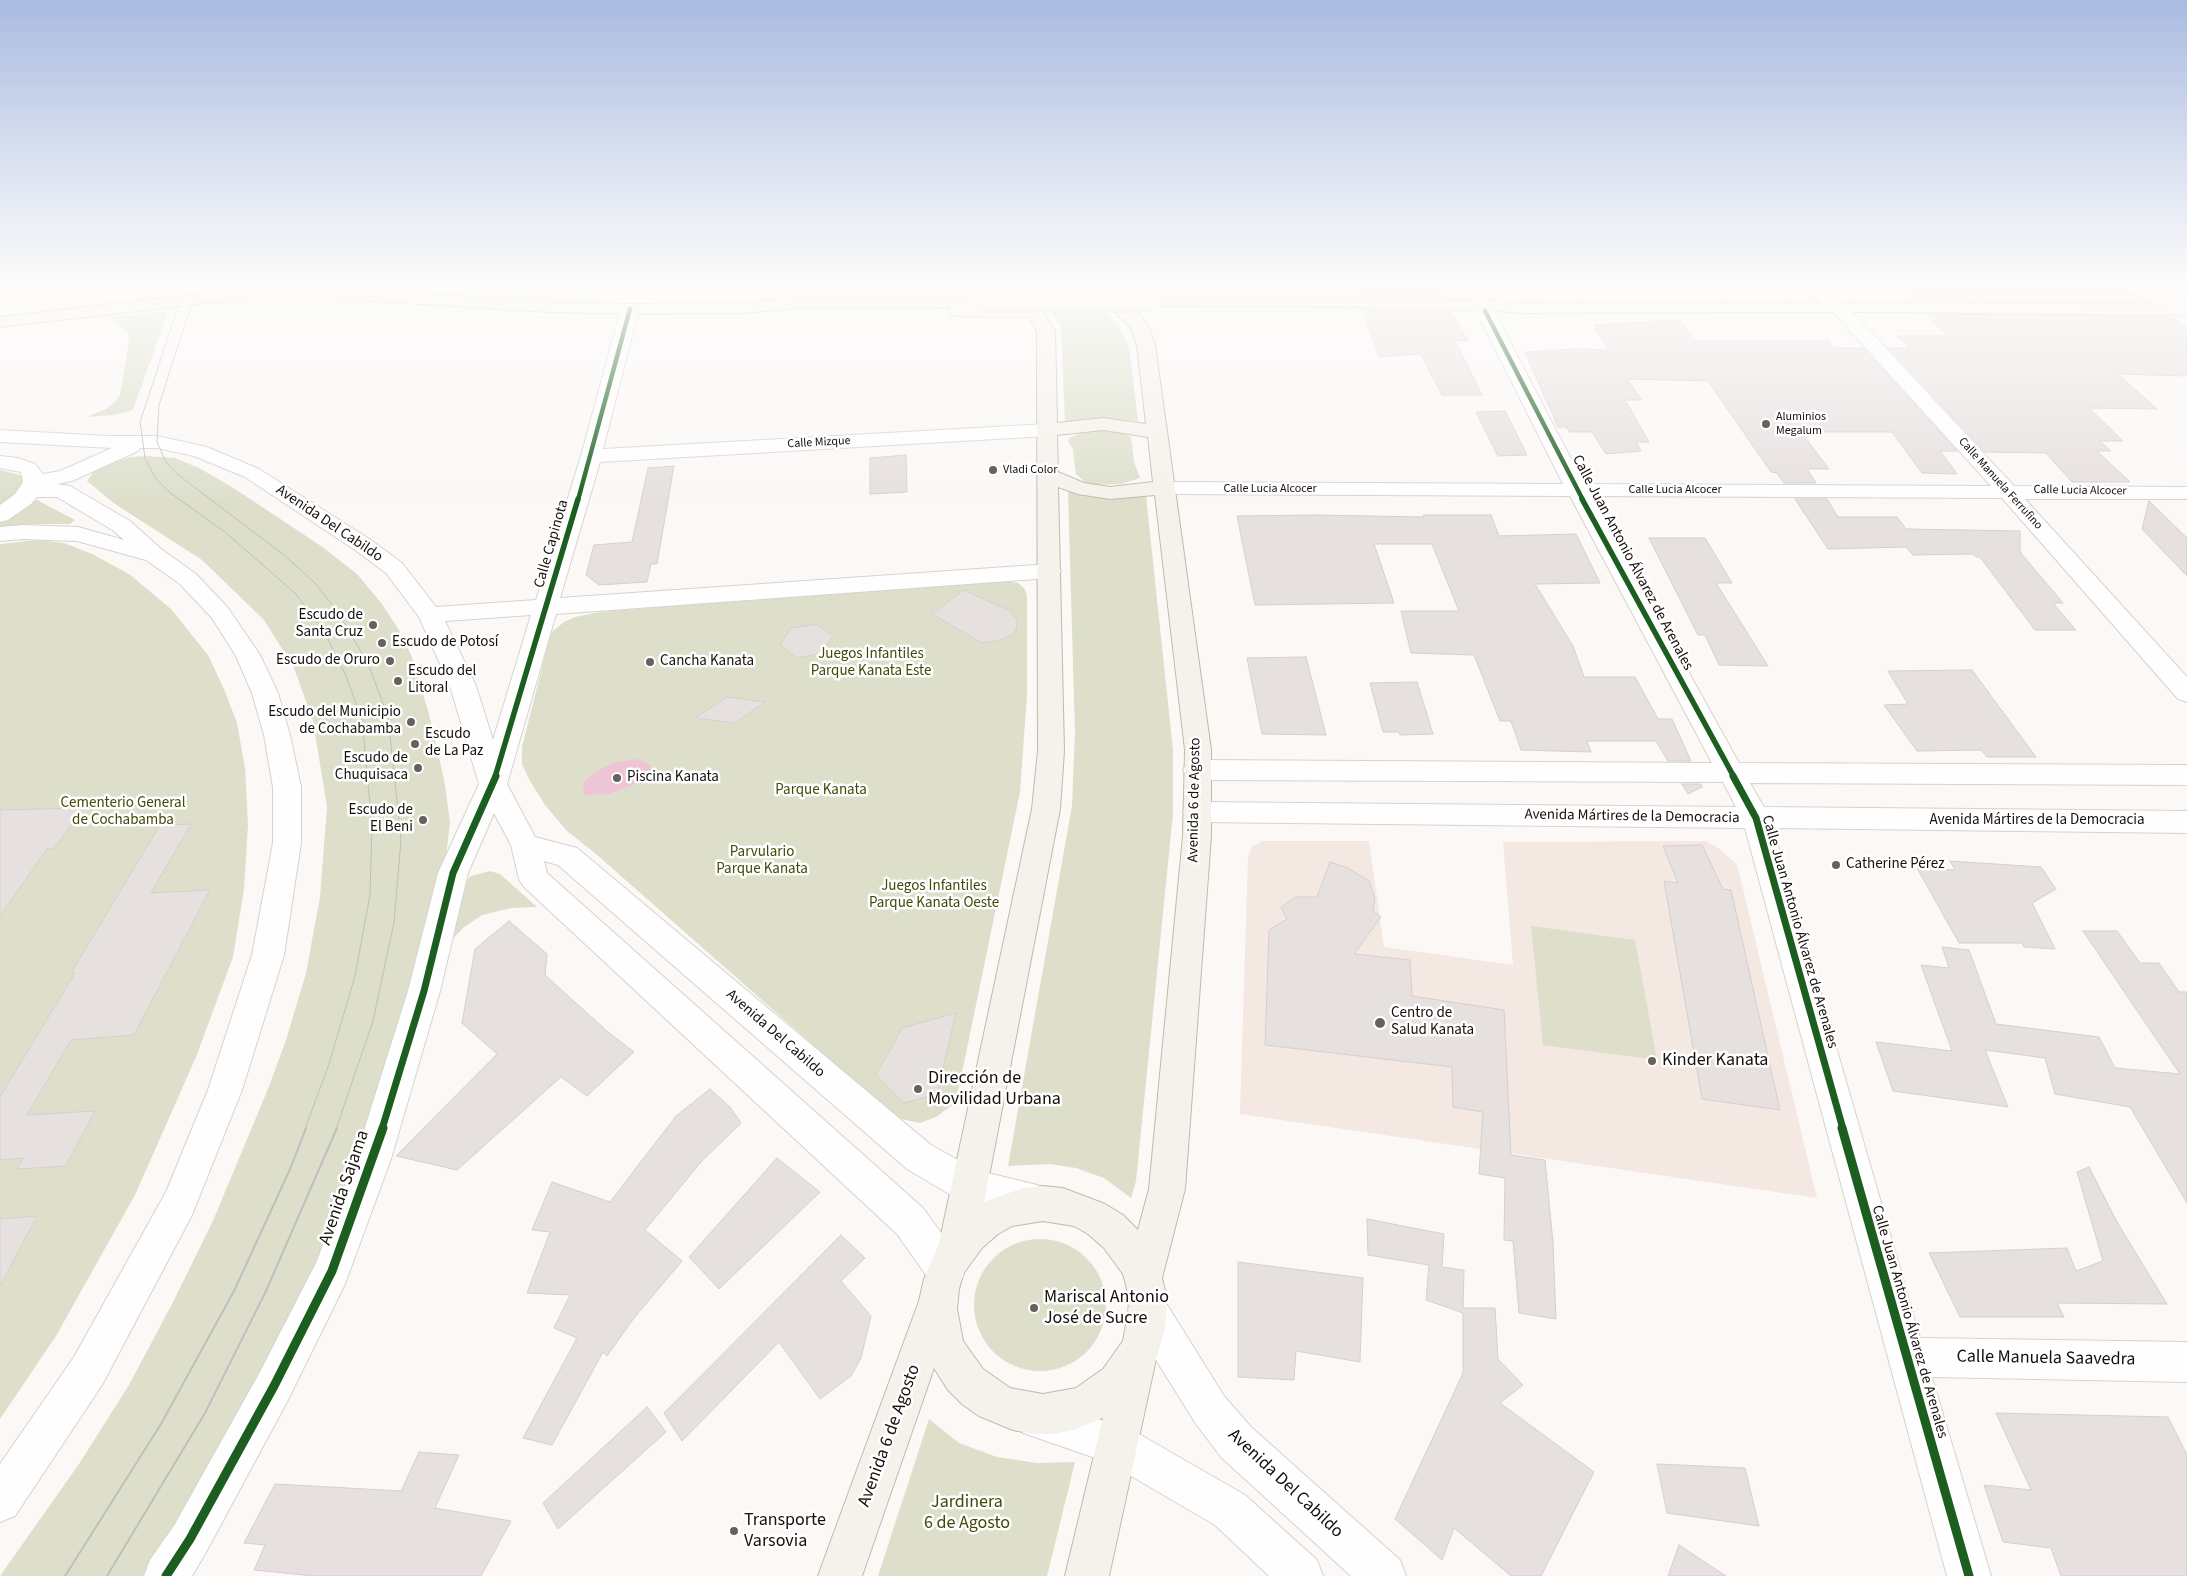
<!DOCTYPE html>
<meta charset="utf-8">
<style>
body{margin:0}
canvas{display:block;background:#fbf8f6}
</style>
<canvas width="2187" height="1576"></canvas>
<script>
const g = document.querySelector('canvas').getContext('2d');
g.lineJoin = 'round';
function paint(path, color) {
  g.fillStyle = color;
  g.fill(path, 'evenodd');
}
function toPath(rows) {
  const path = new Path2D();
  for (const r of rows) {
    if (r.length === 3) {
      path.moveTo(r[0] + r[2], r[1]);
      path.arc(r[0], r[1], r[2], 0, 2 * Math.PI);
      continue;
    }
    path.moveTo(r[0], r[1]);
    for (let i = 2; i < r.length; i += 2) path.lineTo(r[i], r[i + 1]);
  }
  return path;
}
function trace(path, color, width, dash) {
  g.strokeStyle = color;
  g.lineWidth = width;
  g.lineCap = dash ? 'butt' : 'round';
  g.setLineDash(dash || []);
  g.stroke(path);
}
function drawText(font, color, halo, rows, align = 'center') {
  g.font = font + ' "Source Sans 3",sans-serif';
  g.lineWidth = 5;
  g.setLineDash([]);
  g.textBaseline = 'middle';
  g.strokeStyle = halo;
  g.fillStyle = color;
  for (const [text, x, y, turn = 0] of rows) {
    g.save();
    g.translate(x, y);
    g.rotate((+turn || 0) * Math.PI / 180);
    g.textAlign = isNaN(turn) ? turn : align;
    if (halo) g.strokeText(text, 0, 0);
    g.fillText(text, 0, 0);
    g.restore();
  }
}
paint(toPath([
 [1262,841,1369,841,1384,947,1513,965,1503,842,1705,841,1717,847,1737,864,1817,1198,1240,1114,1248,857,1252,847]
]), '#f3e8e2');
paint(toPath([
 [1032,282,1074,282,1119,327,1126,339,1129,348,1138,421,1106,418,1065,422,1061,327],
 [351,287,565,299,601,302,349,289],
 [168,311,133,410,114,415,86,417,106,409,115,402,120,394,130,336,109,317],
 [1106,429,1122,433,1131,437,1134,462,1140,478,1121,484,1096,485,1086,483,1076,474,1073,449,1068,442,1069,438,1085,431],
 [145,456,175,458,199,468,232,487,321,546,357,574,382,604,399,630,412,657,429,714,444,779,450,822,445,867,373,1128,297,1315,150,1576,0,1576,79,1464,129,1385,173,1302,212,1223,268,1089,286,1040,306,973,320,897,327,807,313,721,294,668,264,620,202,560,115,504,87,481,94,471,108,464,131,457],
 [0,470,20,475,24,481,24,487,0,510],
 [1068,492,1146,496,1173,750,1173,814,1136,1181,1131,1198,1104,1178,1076,1168,1050,1164,1008,1166,1072,806,1075,733],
 [37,500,75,520,70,524,38,524,0,527,0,522],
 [38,540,64,543,92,554,129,574,171,609,208,655,224,689,237,723,245,768,248,825,244,889,233,957,196,1057,135,1195,56,1336,0,1419,0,544],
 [996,580,1018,583,1024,588,1027,595,1027,695,1020,792,959,1087,952,1105,936,1117,920,1123,896,1118,596,854,567,831,545,805,530,781,522,764,522,747,550,636,553,631,564,622,575,617,600,612],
 [490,871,500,874,537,907,511,908,482,915,463,928,448,944,463,884,471,876],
 [1531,926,1635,940,1657,1060,1543,1045],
 [1040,1305,66],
 [929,1419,959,1443,997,1457,1037,1463,1075,1462,1047,1576,878,1576]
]), '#dddfcb');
paint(toPath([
 [639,759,650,765,652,773,640,782,609,794,584,795,583,783,595,772,615,762]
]), '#eec5d7');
const building = toPath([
 [1352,282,1433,282,1442,298,1357,295,1352,282],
 [1896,282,2115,282,2152,303,1914,301,1896,282],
 [1362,309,1402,312,1451,312,1468,341,1455,340,1482,395,1442,395,1421,354,1379,357,1362,309],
 [1927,314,2171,317,2187,328,2187,376,2118,374,2157,409,2089,408,2123,441,2100,441,2111,451,2097,451,2130,482,2072,482,2046,453,1985,452,1889,348,1910,348,1897,336,1947,336,1927,314],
 [1679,320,1696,341,1829,341,1834,348,1863,348,1957,451,1940,451,1957,474,1922,473,1892,432,1801,432,1829,469,1807,469,1816,483,1784,483,1777,473,1771,472,1708,381,1627,379,1642,400,1625,400,1649,442,1636,442,1641,451,1606,454,1592,432,1569,432,1567,427,1558,427,1525,352,1578,349,1608,350,1594,325,1679,320],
 [1505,411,1527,455,1498,456,1476,412,1505,411],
 [906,455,907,492,870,494,870,458,906,455],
 [674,466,657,564,651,564,647,582,599,585,586,575,594,545,632,542,648,468,674,466],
 [1795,499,1827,499,1838,517,1897,517,1906,529,2020,531,2020,552,2063,603,2053,603,2076,630,2035,630,1980,557,1976,557,1973,554,1913,555,1906,547,1828,549,1795,499],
 [2149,501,2187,538,2187,576,2142,529,2149,501],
 [1316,515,1424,517,1423,515,1491,515,1499,536,1576,534,1600,583,1535,584,1573,646,1584,677,1635,677,1658,719,1672,719,1691,761,1668,761,1656,741,1587,741,1591,752,1521,750,1511,721,1500,721,1474,655,1411,653,1401,611,1459,611,1432,544,1374,544,1394,603,1255,605,1237,516,1316,515],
 [1649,538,1705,538,1732,583,1716,583,1768,666,1719,665,1705,635,1698,635,1649,538],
 [964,590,1010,611,1017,619,1016,630,1010,636,997,641,982,643,932,614,964,590],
 [817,624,833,636,822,653,797,658,780,645,791,628,817,624],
 [1306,657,1326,735,1262,734,1247,658,1306,657],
 [1972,670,2036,757,1987,757,1981,750,1917,751,1884,705,1908,704,1888,671,1972,670],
 [1417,682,1433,734,1400,735,1399,732,1383,732,1370,683,1417,682],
 [727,697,765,702,735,723,695,718,727,697],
 [1682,784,1701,784,1702,787,1688,794,1682,784],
 [83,808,54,849,47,849,0,916,0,810,83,808],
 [191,824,151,893,210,890,134,1035,71,1040,27,1115,95,1111,66,1166,17,1169,23,1158,0,1160,0,1097,75,973,71,973,160,825,191,824],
 [1702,845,1723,889,1731,890,1780,1110,1702,1099,1664,881,1678,883,1663,846,1702,845],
 [1950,861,2041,867,2056,889,2032,903,2055,949,2024,947,2022,943,1959,943,1917,868,1955,870,1950,861],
 [1330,862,1348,868,1369,881,1375,898,1373,911,1381,917,1354,954,1410,960,1412,996,1504,1010,1511,1155,1545,1160,1553,1243,1556,1319,1519,1313,1513,1241,1504,1240,1505,1178,1479,1174,1483,1112,1453,1107,1452,1067,1265,1045,1269,930,1287,919,1281,907,1296,897,1317,897,1330,862],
 [509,921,547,954,545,975,608,1032,634,1052,587,1096,561,1077,457,1170,396,1156,497,1054,462,1023,475,949,509,921],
 [2083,931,2117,931,2140,963,2159,963,2179,992,2187,992,2187,1203,2130,1107,2055,1094,2045,1058,1985,1050,2008,1107,1893,1091,1876,1042,1952,1051,1921,965,1949,968,1942,947,1969,950,1996,1024,2099,1037,2115,1068,2180,1074,2083,931],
 [956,1013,937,1094,904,1103,876,1075,902,1028,956,1013],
 [710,1089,730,1107,741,1123,701,1162,645,1230,682,1261,634,1318,607,1356,603,1352,552,1445,523,1438,577,1338,554,1328,570,1295,527,1293,550,1232,532,1230,552,1182,610,1202,676,1116,710,1089],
 [777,1158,820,1192,719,1289,689,1257,777,1158],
 [2089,1167,2117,1222,2167,1304,2057,1303,2064,1317,1960,1317,1929,1253,2067,1248,2076,1271,2103,1261,2077,1172,2089,1167],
 [37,1216,0,1286,0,1219,37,1216],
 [1367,1219,1444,1234,1442,1267,1464,1270,1463,1308,1495,1308,1498,1359,1523,1385,1500,1403,1594,1472,1541,1576,1511,1576,1454,1528,1442,1560,1395,1519,1463,1373,1463,1313,1426,1300,1429,1265,1368,1255,1367,1219],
 [841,1235,865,1258,841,1281,871,1316,861,1358,851,1376,820,1399,779,1342,682,1441,664,1413,841,1235],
 [1238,1262,1363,1278,1360,1362,1296,1351,1294,1380,1238,1377,1238,1262],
 [647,1407,666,1432,558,1529,543,1503,647,1407],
 [1996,1413,2168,1417,2187,1455,2187,1576,2061,1576,2051,1548,2003,1542,1984,1485,2031,1490,1996,1413],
 [419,1452,459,1455,435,1508,511,1521,481,1576,314,1576,254,1570,265,1545,244,1543,275,1484,401,1491,419,1452],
 [1657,1464,1745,1468,1759,1526,1667,1513,1657,1464],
 [1679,1545,1726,1576,1668,1576,1679,1545]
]);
paint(building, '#e6e0df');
trace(building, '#d6cfce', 1);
const minor = toPath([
 [151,282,167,282,160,297,148,297,145,293,151,282],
 [1462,282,1478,282,1487,296,1484,300,1472,300,1462,282],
 [1798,282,1817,282,1845,304,2014,486,2187,487,2187,499,2025,499,2187,677,2187,702,2178,699,2002,498,1591,496,1739,763,2187,765,2187,785,1750,783,1764,807,2187,811,2187,833,1773,828,1920,1338,2187,1342,2187,1382,1932,1377,1991,1576,1947,1576,1745,828,1197,822,1187,819,1183,812,1187,805,1197,802,1736,807,1723,782,1197,780,1187,777,1183,770,1187,763,1197,760,1712,763,1570,496,1164,494,1157,492,1153,488,1157,484,1164,482,1563,484,1476,311,1479,307,1485,306,1491,307,1494,311,1584,484,1991,486,1833,312,1798,282],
 [2135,282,2154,282,2187,304,2187,317,2181,316,2135,282],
 [630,304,636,305,639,309,603,449,1047,424,1054,426,1057,430,1054,434,1047,436,600,462,560,598,1050,564,1058,566,1061,571,1058,576,1050,578,556,614,507,784,535,837,577,848,931,1145,976,1170,1037,1185,1050,1190,1055,1202,1050,1214,1037,1219,969,1203,956,1198,907,1169,558,865,544,861,547,873,923,1208,953,1249,964,1274,958,1287,945,1293,932,1287,926,1275,897,1234,524,887,519,879,511,845,494,813,468,873,440,991,391,1159,345,1284,288,1400,205,1554,192,1576,144,1576,150,1560,175,1524,260,1372,317,1261,355,1159,408,991,438,873,479,784,450,686,419,617,386,573,355,550,245,477,194,456,157,448,140,448,138,451,72,481,57,484,70,486,130,521,161,549,196,574,228,608,260,655,278,693,290,735,301,787,301,843,284,955,242,1090,192,1215,102,1385,15,1516,0,1522,0,1464,74,1357,166,1192,208,1090,252,955,273,843,273,787,264,735,252,693,236,656,212,618,180,584,146,560,77,541,23,539,0,541,0,527,23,525,78,527,124,540,114,531,57,497,37,497,31,504,8,520,0,522,0,505,15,494,23,482,21,472,0,468,0,456,18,458,35,464,43,474,60,471,112,448,0,442,0,430,109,436,157,436,207,447,259,469,371,540,402,563,436,607,536,600,581,456,621,309,624,305,630,304],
 [531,615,493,740,476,686,445,621,531,615],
 [1147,1290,1161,1295,1224,1396,1251,1427,1400,1560,1406,1576,1351,1576,1221,1457,1196,1424,1133,1323,1128,1309,1133,1295,1147,1290],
 [1037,1399,1132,1430,1245,1495,1317,1560,1323,1576,1269,1576,1215,1525,1107,1462,1023,1433,1017,1419,1023,1405,1037,1399]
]);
const major = toPath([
 [503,282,521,282,528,290,525,294,519,295,513,294,503,282],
 [1008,282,1024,282,1055,331,1057,423,1103,418,1146,424,1137,345,1131,328,1083,282,1101,282,1139,314,1149,327,1155,345,1211,750,1211,836,1185,1189,1162,1278,1167,1299,1165,1329,1156,1359,1109,1576,1065,1576,1103,1418,1073,1430,1053,1434,1033,1434,1013,1430,979,1416,962,1404,948,1390,934,1368,862,1576,818,1576,919,1301,924,1279,939,1244,1032,809,1038,751,1037,331,1029,317,957,316,951,315,948,311,951,307,799,308,743,313,630,314,548,312,276,295,0,327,0,317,294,283,301,286,548,302,630,304,743,303,799,298,978,297,984,298,987,302,982,306,1022,307,1008,282],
 [1103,430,1148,437,1153,482,1110,487,1084,483,1058,472,1057,435,1103,430],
 [1058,487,1078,494,1110,499,1155,495,1185,750,1183,836,1149,1189,1138,1230,1123,1215,1105,1204,1063,1188,1043,1186,1023,1188,984,1202,1060,809,1064,751,1058,487],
 [1043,1221,1074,1226,1088,1234,1104,1248,1123,1274,1127,1289,1129,1309,1123,1341,1103,1369,1076,1388,1043,1394,1010,1388,983,1369,963,1341,957,1309,959,1289,963,1274,982,1248,998,1234,1012,1226,1043,1221],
 [1152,297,1368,297,1402,300,1482,300,1523,303,1867,302,2187,305,2187,315,1867,312,1523,313,1482,310,1402,310,1368,307,1146,306,1143,302,1146,298,1152,297]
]);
trace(minor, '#d8d2cf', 2);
trace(major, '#c0b9ae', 2);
paint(minor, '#fefefe');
paint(major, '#f5f2ec');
trace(toPath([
 [189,282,174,319,140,422,145,458,156,479,169,492,225,532,296,594,324,631,346,676,362,720,372,826,370,895,355,976,329,1064,305,1129],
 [201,282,187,318,159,405,157,442,166,462,177,474,284,555,316,584,340,615,369,666,388,717,401,839,394,922,373,1021,336,1129]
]), '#c0bfbe', 1);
trace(toPath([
 [65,1576,161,1424,234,1291,291,1167,306,1128],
 [107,1576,205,1413,266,1291,337,1128]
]), '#c0bfbe', 2);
const majorBridge = toPath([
 [978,302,1152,302]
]);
trace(majorBridge, '#c0b9ae', 21, []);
trace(majorBridge, '#f5f2ec', 19);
trace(toPath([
 [1485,311,1583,500],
 [578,500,630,309]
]), '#1b5e20', 4.5);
trace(toPath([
 [1582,499,1734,777],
 [495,777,578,499]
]), '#1b5e20', 5.5);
trace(toPath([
 [1733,776,1756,818,1843,1129],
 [382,1129,424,991,453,873,496,776]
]), '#1b5e20', 7);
trace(toPath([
 [1842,1128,1969,1576],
 [166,1576,190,1539,274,1386,332,1271,383,1128]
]), '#1b5e20', 9);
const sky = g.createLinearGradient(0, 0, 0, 503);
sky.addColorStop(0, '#aabbe1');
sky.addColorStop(0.56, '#fdfcfb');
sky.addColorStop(1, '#fdfcfb00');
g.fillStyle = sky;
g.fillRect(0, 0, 2187, 503);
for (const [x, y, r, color] of [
 [1766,424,5,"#66615d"],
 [993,470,5,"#66615d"],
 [373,625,5,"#66615d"],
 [382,643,5,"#66615d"],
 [390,661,5,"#66615d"],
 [650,662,5,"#66615d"],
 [398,681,5,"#66615d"],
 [411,722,5,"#66615d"],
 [415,744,5,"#66615d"],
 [418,768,5,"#66615d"],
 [617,778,5,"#66615d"],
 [423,820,5,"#66615d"],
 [1836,865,5,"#66615d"],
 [1380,1023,6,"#66615d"],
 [1652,1061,5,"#66615d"],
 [918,1089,5,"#66615d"],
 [1034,1308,5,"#66615d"],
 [734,1531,5,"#66615d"]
]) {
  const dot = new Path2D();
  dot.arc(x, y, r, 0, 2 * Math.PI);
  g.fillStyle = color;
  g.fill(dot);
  trace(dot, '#fff', 2);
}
drawText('12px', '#160f0b', '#fff', [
 ["Aluminios",1776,417],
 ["Megalum",1776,431],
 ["Vladi Color",1003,470]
], 'left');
drawText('12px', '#160f0b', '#fff', [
 ["Calle Mizque",819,443,-3],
 ["Calle Manuela Ferrufino",2000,484,48],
 ["Calle Lucia Alcocer",1270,489],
 ["Calle Lucia Alcocer",1675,490],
 ["Calle Lucia Alcocer",2080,491,1]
]);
drawText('15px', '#160f0b', '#fff', [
 ["Avenida Del Cabildo",329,524,34],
 ["Calle Capinota",552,544,-74],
 ["Calle Juan Antonio Álvarez de Arenales",1632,563,62],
 ["Avenida 6 de Agosto",1195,800,-89],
 ["Avenida Mártires de la Democracia",1632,817,1],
 ["Avenida Mártires de la Democracia",2037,821],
 ["Calle Juan Antonio Álvarez de Arenales",1799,932,74],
 ["Avenida Del Cabildo",775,1034,41],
 ["Calle Juan Antonio Álvarez de Arenales",1909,1322,74]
]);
drawText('15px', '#160f0b', '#fff', [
 ["Escudo de",363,616,"right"],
 ["Santa Cruz",363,633,"right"],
 ["Escudo de Potosí",392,643],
 ["Escudo de Oruro",380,661,"right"],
 ["Cancha Kanata",660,662],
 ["Escudo del",408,672],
 ["Litoral",408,689],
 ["Escudo del Municipio",401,713,"right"],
 ["de Cochabamba",401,730,"right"],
 ["Escudo",425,735],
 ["de La Paz",425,752],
 ["Escudo de",408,759,"right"],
 ["Chuquisaca",408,776,"right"],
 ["Piscina Kanata",627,778],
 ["Escudo de",413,811,"right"],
 ["El Beni",413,828,"right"],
 ["Catherine Pérez",1846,865],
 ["Centro de",1391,1014],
 ["Salud Kanata",1391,1031]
], 'left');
drawText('15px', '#454907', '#fff', [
 ["Juegos Infantiles",871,655],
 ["Parque Kanata Este",871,672],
 ["Parque Kanata",821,791],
 ["Cementerio General",123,804],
 ["de Cochabamba",123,821],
 ["Parvulario",762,853],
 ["Parque Kanata",762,870],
 ["Juegos Infantiles",934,887],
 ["Parque Kanata Oeste",934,904]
]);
drawText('18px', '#160f0b', '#fff', [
 ["Kinder Kanata",1662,1061],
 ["Dirección de",928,1079],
 ["Movilidad Urbana",928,1100],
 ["Mariscal Antonio",1044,1298],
 ["José de Sucre",1044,1319],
 ["Transporte",744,1521],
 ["Varsovia",744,1542]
], 'left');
drawText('18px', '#160f0b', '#fff', [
 ["Avenida Sajama",345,1188,-71],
 ["Calle Manuela Saavedra",2046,1359,1],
 ["Avenida 6 de Agosto",890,1436,-70],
 ["Avenida Del Cabildo",1285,1484,43]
]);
drawText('18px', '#454907', '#fff', [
 ["Jardinera",967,1503],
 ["6 de Agosto",967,1524]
]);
</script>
